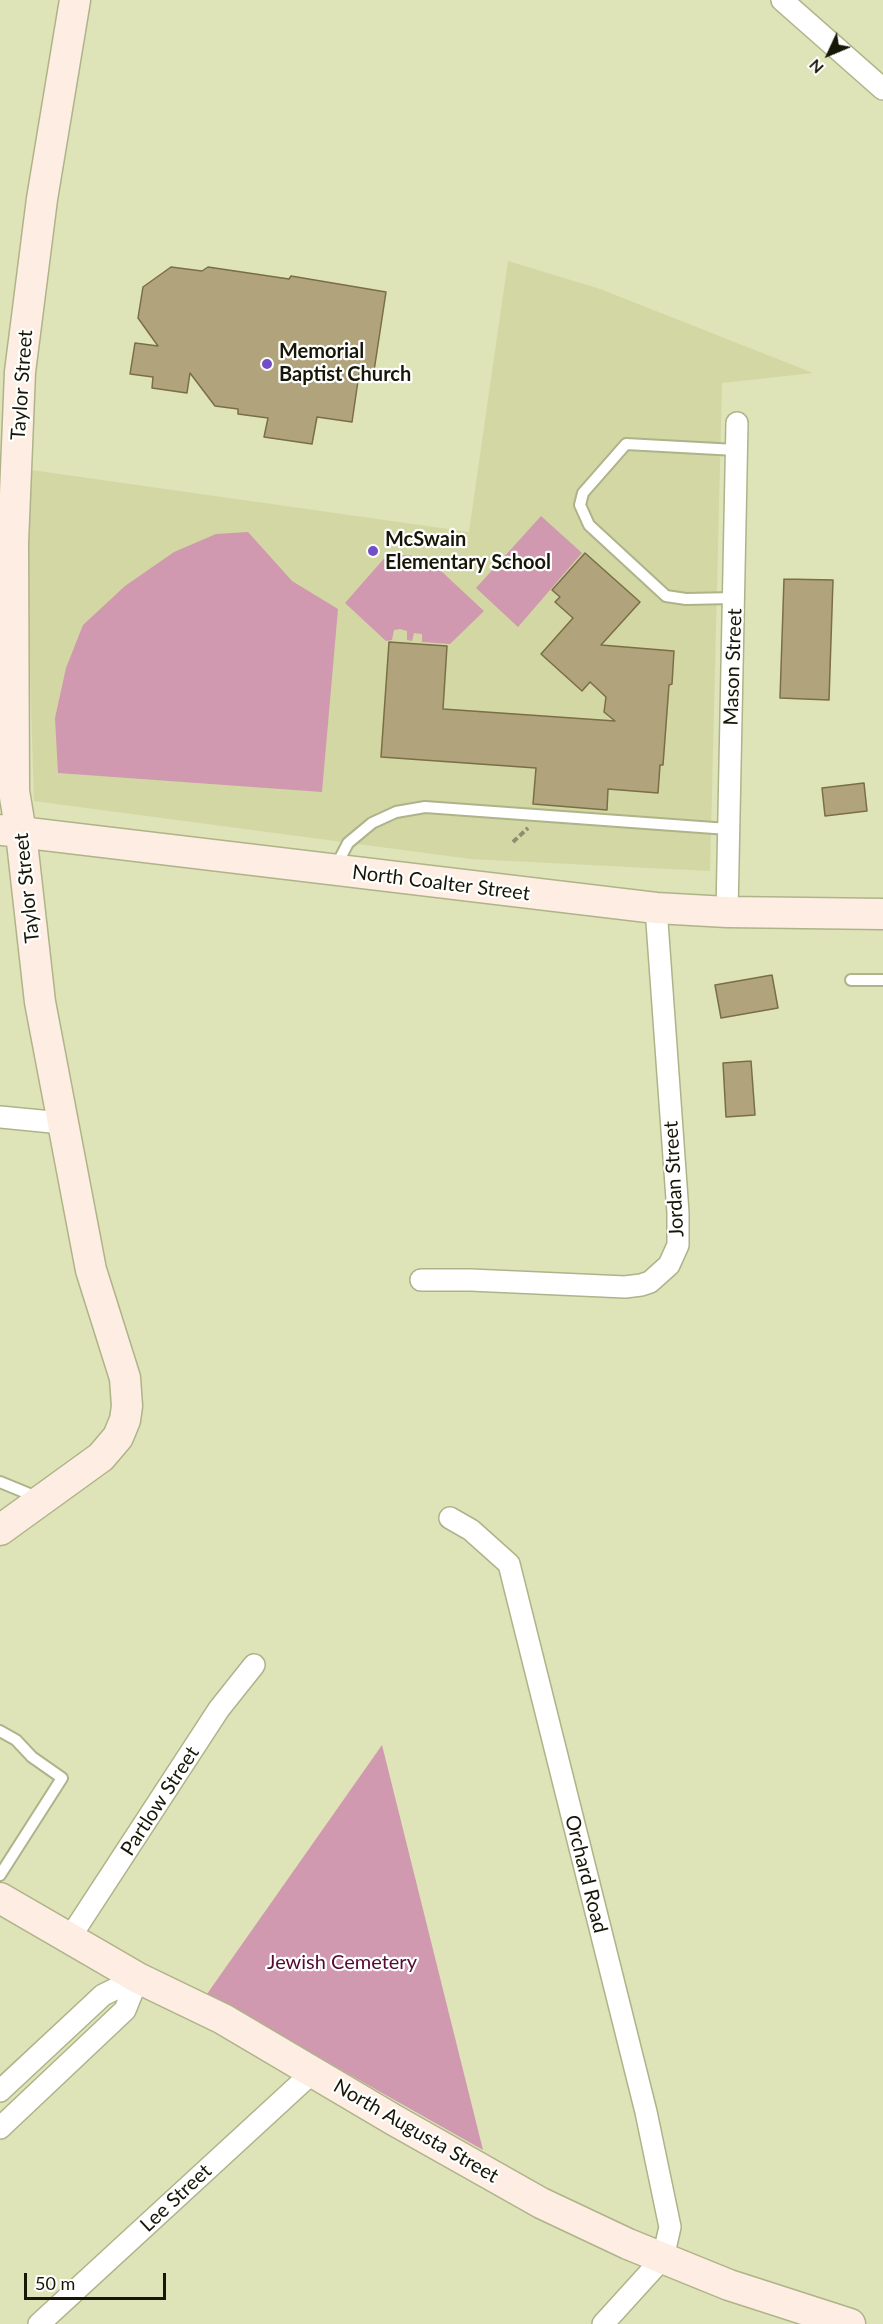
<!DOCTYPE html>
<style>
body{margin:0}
#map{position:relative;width:883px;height:2324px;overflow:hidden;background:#dee3b8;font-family:Lato,sans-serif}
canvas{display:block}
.north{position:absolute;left:799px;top:24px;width:60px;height:60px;-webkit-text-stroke:4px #fff;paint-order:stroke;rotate:226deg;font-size:16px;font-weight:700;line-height:24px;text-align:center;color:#161707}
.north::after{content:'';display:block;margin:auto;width:21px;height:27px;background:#161707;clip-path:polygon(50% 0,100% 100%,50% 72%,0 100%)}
.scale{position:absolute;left:24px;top:2273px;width:142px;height:27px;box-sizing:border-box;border:3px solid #161707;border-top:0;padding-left:8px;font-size:18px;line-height:21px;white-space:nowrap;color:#161707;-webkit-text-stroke:4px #fff;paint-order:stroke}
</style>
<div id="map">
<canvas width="883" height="2324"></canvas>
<div class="north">N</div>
<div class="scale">50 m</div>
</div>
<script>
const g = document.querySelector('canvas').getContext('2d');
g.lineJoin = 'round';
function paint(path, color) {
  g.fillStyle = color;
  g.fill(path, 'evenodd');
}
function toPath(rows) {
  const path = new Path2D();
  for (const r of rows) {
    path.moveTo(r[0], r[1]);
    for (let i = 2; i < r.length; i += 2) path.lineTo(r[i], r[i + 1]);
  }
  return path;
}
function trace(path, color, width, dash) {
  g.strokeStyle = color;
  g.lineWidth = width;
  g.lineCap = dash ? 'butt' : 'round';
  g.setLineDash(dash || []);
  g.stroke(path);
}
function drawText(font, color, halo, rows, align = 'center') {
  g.font = font + ' Lato,sans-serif';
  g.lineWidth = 4.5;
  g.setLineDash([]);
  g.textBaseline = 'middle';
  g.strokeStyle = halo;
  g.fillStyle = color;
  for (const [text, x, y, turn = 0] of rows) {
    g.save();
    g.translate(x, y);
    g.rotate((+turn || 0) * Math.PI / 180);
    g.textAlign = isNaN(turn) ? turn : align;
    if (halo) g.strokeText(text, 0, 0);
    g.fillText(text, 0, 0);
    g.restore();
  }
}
paint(toPath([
 [508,261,600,289,813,373,722,383,710,871,471,859,34,801,27,571,31,470,469,532]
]), '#d2d7a4');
paint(toPath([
 [541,516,582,553,518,627,476,588],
 [248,532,292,581,338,609,322,792,58,773,55,718,66,668,83,625,125,586,174,552,216,534],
 [388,554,426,557,484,611,450,644,422,642,422,634,414,633,412,641,407,640,407,631,400,629,394,630,392,640,386,641,345,603],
 [382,1745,483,2150,207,1994]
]), '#d099af');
const building = toPath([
 [171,267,202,271,208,267,289,279,291,276,386,292,374,371,369,370,368,375,359,374,352,422,317,417,312,444,264,437,268,418,238,414,238,409,215,406,190,373,187,393,152,388,153,377,130,374,135,343,158,346,138,318,143,287,171,267],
 [585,553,640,602,601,645,674,651,672,684,669,685,663,765,660,765,658,793,608,789,607,810,533,804,536,768,381,757,389,642,447,646,443,709,615,721,604,712,606,697,590,682,582,691,541,654,573,618,555,602,560,597,552,590,585,553],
 [784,579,833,580,829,700,780,698,784,579],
 [864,783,867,811,825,816,822,788,864,783],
 [772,975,778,1008,721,1018,715,985,772,975],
 [751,1061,755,1115,726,1117,723,1063,751,1061]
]);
paint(building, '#b1a47c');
trace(building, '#7a6e47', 1.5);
const lane = toPath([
 [734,598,686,599,666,596,589,525,580,505,583,493,626,444,736,450],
 [335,868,348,843,372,823,396,812,425,807,728,829],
 [851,980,883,980],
 [0,1482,39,1498],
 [0,1731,16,1740,32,1757,62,1778,0,1875]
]);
const street = toPath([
 [782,0,883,89],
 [727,912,737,423],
 [0,1117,62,1123],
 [421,1280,471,1280,625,1287,641,1285,650,1282,669,1265,678,1245,678,1213,656,908],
 [450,1518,471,1530,509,1564,646,2112,670,2227,663,2258,603,2324],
 [69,1939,219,1709,254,1665],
 [0,2091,103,1995,138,1978],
 [0,2128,125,2010,138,1978],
 [39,2324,313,2072]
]);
const secondary = toPath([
 [3,830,656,908,727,912,883,914],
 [0,1530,101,1457,118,1437,125,1420,127,1406,125,1378,91,1270,40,1002,21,833,14,791,13,543,20,372,42,199,75,0],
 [0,1898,138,1978,223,2019,394,2120,541,2203,628,2244,729,2285,850,2324]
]);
trace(lane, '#afb389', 14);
trace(street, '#afb389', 24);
trace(secondary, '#afb389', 33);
trace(toPath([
 [513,842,528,828]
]), '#8b8f6f', 4, [6, 3]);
trace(lane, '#fff', 10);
trace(street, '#fff', 21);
trace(secondary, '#feede2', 30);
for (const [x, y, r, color] of [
 [267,364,6,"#724ec7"],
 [373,551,6,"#724ec7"]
]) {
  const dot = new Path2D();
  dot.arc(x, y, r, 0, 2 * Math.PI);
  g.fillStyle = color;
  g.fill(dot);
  trace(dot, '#fff', 2);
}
drawText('bold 20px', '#161707', '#fff', [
 ["Memorial",279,352],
 ["Baptist Church",279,375],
 ["McSwain",385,540],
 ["Elementary School",385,563]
], 'left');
drawText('20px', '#161707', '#fff', [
 ["Taylor Street",22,385,-86],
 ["Mason Street",733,667,-88],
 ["North Coalter Street",441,883,7],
 ["Taylor Street",27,888,-96],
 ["Jordan Street",674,1179,-93],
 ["Partlow Street",160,1801,-57],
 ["Orchard Road",586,1874,76],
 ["North Augusta Street",416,2131,30],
 ["Lee Street",176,2198,-43]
]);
drawText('20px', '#550a33', '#fff', [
 ["Jewish Cemetery",342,1963]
]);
</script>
